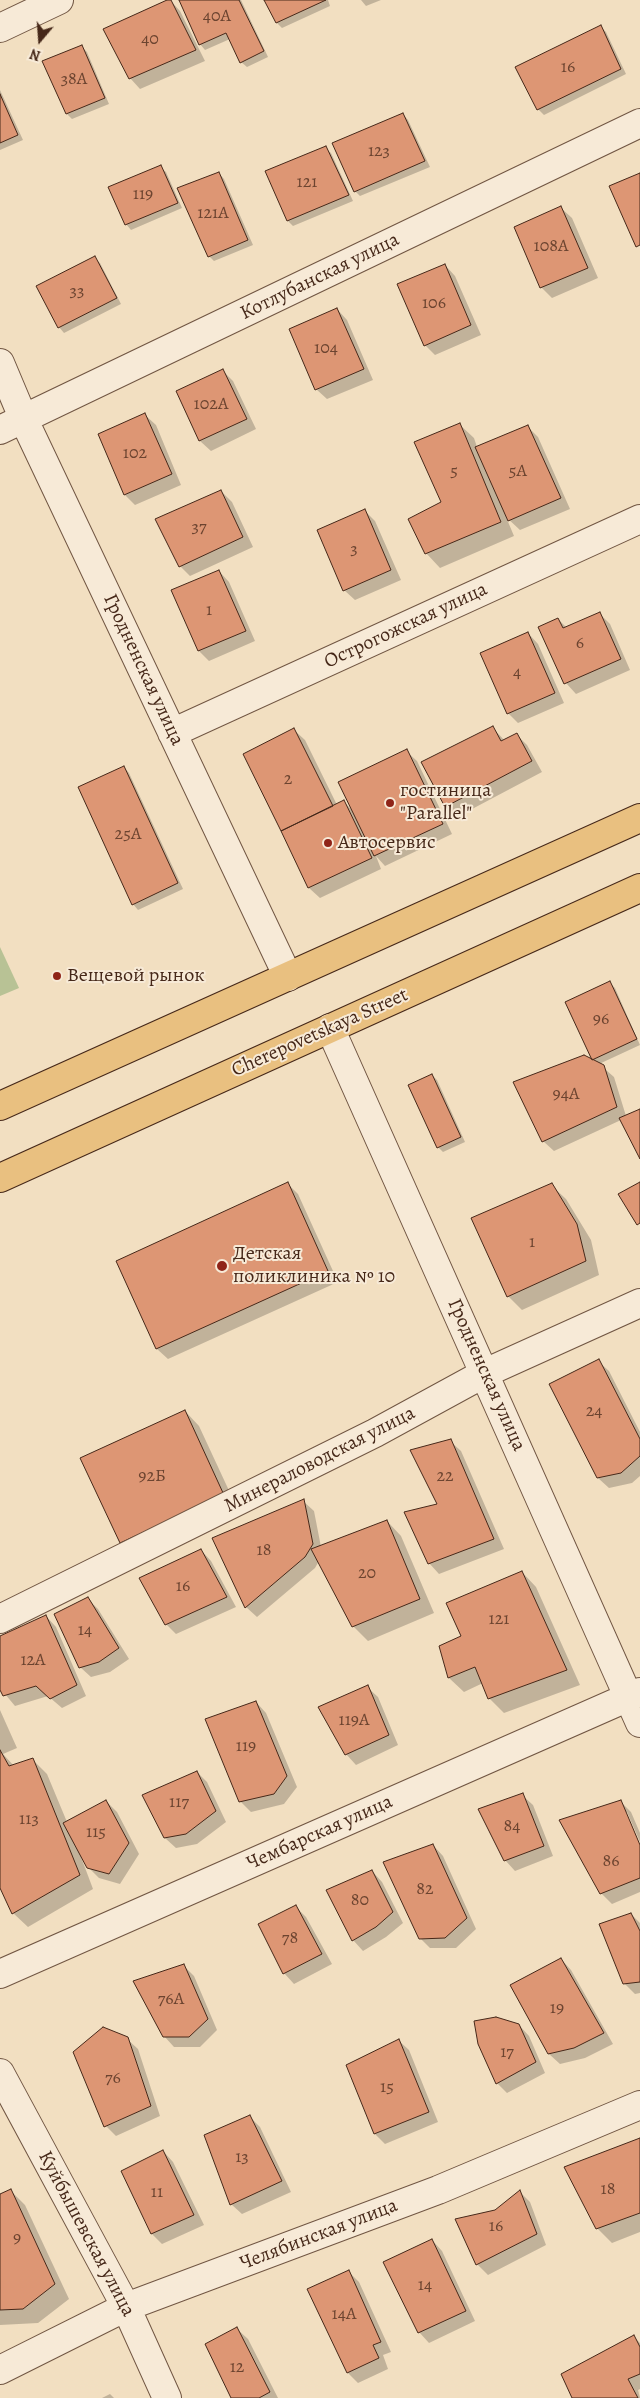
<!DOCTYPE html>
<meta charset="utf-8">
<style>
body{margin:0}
#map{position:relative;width:640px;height:2398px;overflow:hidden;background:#f2dfc1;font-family:Alegreya,serif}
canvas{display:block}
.north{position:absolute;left:15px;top:15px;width:50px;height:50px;-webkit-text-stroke:4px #f7ead7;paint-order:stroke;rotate:198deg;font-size:14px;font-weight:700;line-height:20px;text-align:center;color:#462819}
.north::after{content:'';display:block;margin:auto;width:18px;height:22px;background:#462819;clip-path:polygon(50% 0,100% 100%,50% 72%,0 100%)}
</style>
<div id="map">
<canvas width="640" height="2398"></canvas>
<div class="north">N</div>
</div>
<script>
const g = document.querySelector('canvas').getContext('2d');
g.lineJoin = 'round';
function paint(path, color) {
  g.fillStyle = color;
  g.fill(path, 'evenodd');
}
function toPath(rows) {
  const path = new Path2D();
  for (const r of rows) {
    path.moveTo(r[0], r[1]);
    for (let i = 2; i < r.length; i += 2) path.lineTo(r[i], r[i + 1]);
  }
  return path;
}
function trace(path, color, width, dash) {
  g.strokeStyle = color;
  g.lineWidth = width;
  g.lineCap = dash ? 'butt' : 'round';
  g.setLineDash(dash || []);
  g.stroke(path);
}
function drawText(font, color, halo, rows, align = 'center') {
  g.font = font + ' Alegreya,serif';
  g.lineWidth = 4;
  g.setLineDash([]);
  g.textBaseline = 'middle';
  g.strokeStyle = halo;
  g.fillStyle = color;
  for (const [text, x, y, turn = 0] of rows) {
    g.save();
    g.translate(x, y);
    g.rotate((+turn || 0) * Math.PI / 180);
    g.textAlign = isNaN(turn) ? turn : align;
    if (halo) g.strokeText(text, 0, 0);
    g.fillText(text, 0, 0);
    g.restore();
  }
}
paint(toPath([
 [0,947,19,988,0,996]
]), '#b8c295');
paint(toPath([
 [170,0,180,11,205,61,140,89,130,78],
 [180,0,241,0,268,57,247,67,241,62,230,39,205,50,200,44],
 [266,0,328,0,330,6,282,28,277,23],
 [361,0,381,0,366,6],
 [601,27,606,32,626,74,544,115,538,109],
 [82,47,87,52,109,104,72,119,67,114,43,62],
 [0,90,23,140,0,150],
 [403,114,408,120,430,167,360,196,355,191],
 [325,148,331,153,353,201,293,226,288,221],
 [160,167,166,172,182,208,131,230,126,224],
 [219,173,224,179,253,245,214,261,209,256],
 [561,208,572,218,598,278,552,298,541,287,515,228],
 [95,258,100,263,121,304,64,333,59,327],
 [445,265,455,276,481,335,435,355,425,345],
 [337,309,347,320,373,380,327,399,316,389],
 [223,371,233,381,256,429,211,451,200,441,178,392],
 [145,415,156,425,181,485,135,505,125,495,99,435],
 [459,424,474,438,477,447,528,427,538,437,570,509,520,530,506,517,514,536,440,568,426,553,442,503],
 [221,491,232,502,253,547,190,576,180,566],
 [364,510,375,521,401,580,355,600,344,590],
 [219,571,229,582,255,641,209,661,199,651,173,591],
 [599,613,610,624,630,670,576,694,566,683,540,627,558,619,567,628],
 [528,633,538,644,564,703,518,723,508,713],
 [492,727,505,741,517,735,527,745,542,772,457,817,446,807,423,763],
 [294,730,305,740,337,805,344,802,353,811,406,751,417,761,452,834,385,866,376,856,381,869,320,898,309,888,245,755],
 [124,767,129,773,183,889,138,910,133,904],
 [610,983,615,988,640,1045,599,1064,614,1077,626,1116,640,1110,640,1156,621,1120,554,1151,543,1141,595,1063,567,1003],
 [432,1075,437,1080,465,1142,443,1152,438,1147],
 [288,1184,298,1194,338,1282,168,1359,157,1349,117,1262],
 [551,1185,566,1199,591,1240,599,1275,522,1310,508,1296],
 [598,1361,609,1371,640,1432,640,1476,632,1483,609,1488,598,1478],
 [185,1411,199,1426,238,1510,135,1557,121,1543],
 [450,1441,461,1451,504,1549,439,1574,429,1563],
 [303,1501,314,1511,321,1547,387,1521,401,1536,434,1613,368,1641,353,1626,319,1561,315,1568,257,1617,246,1607,214,1538],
 [201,1550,211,1561,236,1607,176,1634,166,1624],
 [522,1572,536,1587,580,1685,504,1713,489,1698,483,1683,464,1692,449,1678,440,1647,462,1637],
 [88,1599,98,1609,129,1659,110,1672,91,1677,80,1667],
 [46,1616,56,1627,86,1696,62,1708,48,1696,15,1706,0,1688,0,1637],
 [367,1687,378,1697,398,1745,356,1765,346,1754],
 [256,1702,266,1713,297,1787,284,1804,251,1812,240,1801],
 [0,1710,17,1748,3,1754,14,1766,33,1760,47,1774,67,1822,106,1801,117,1812,139,1854,120,1884,99,1878,88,1867,82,1857,81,1857,93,1889,28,1927,13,1913,0,1885],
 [197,1772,207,1782,226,1822,197,1844,176,1848,165,1838],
 [522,1795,533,1805,553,1856,515,1871,505,1860],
 [621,1802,631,1812,640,1833,640,1842,627,1812,625,1812,640,1848,640,1892,612,1904,601,1893],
 [433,1845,443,1856,476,1929,456,1948,430,1948,420,1938],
 [372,1871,382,1882,403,1923,386,1937,363,1951,353,1940],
 [296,1907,306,1917,332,1964,294,1984,284,1973],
 [631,1914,640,1923,640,1993,635,1994,624,1983],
 [561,1959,571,1970,613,2044,585,2058,560,2064,549,2054],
 [184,1966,194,1976,217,2030,200,2047,174,2047,164,2036],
 [519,2025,529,2036,545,2073,507,2093,497,2083],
 [127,2039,138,2049,160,2116,116,2136,106,2126],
 [398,2040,409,2050,438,2122,385,2144,375,2134],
 [249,2116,260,2127,291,2192,242,2214,231,2204],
 [640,2140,640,2232,612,2243,597,2228],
 [163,2151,173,2162,204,2225,162,2244,152,2234,123,2171],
 [11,2191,25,2205,69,2299,38,2323,0,2325,0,2196],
 [520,2192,530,2202,546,2245,488,2275,477,2264],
 [432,2240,442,2251,475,2321,429,2343,419,2332],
 [348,2271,359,2282,391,2352,383,2355,388,2369,358,2383,348,2373],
 [237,2329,248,2339,278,2398,233,2398],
 [634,2337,640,2343,640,2389,638,2390,640,2398,573,2398],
 [110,2394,114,2398,102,2398]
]), '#0003');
const building = toPath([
 [167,0,171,0,196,50,129,79,103,29,167,0],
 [179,0,239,0,264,51,240,63,226,33,199,45,179,0],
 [264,0,326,0,276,23,264,0],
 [601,25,621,69,537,110,515,67,601,25],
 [82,45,105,98,66,114,42,61,82,45],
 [0,94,18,135,0,143,0,94],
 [403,113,425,161,354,192,332,143,403,113],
 [326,146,349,195,287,221,265,171,326,146],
 [161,165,178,203,125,225,108,187,161,165],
 [219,172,248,240,208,257,177,188,219,172],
 [640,173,640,245,636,247,609,186,640,173],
 [561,206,588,268,540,288,514,227,561,206],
 [95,256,117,298,58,328,36,286,95,256],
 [445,264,471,325,424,346,397,284,445,264],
 [337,308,364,369,315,390,289,329,337,308],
 [223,369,247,419,199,441,176,391,223,369],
 [145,413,172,474,124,495,98,434,145,413],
 [460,423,501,522,425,554,408,519,441,502,414,442,460,423],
 [528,425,561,498,508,521,475,447,528,425],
 [221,490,243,537,179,567,155,519,221,490],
 [365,509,391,570,343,591,317,530,365,509],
 [219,570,246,631,198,651,171,590,219,570],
 [600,612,621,659,564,684,538,627,558,618,563,628,600,612],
 [528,632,555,693,507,714,480,653,528,632],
 [493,726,501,741,517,733,532,761,445,807,421,762,493,726],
 [294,728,333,806,281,831,243,754,294,728],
 [407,749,443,824,374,856,338,782,407,749],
 [124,766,178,883,132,905,78,787,124,766],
 [344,800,372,858,308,888,281,831,344,800],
 [610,981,637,1039,592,1060,565,1002,610,981],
 [584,1055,604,1065,617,1107,542,1142,513,1082,584,1055],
 [432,1074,461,1137,437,1148,408,1085,432,1074],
 [640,1109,640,1159,619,1118,640,1109],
 [288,1182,328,1271,156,1349,116,1261,288,1182],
 [640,1182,640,1223,637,1225,618,1194,640,1182],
 [552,1183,577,1224,586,1261,507,1297,471,1218,552,1183],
 [599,1359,640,1439,640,1456,621,1473,597,1478,549,1384,599,1359],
 [185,1410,224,1495,120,1543,80,1458,185,1410],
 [451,1439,494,1539,428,1564,404,1512,437,1504,410,1450,451,1439],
 [304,1499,313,1544,305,1557,245,1608,212,1538,304,1499],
 [387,1520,420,1599,352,1627,311,1549,387,1520],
 [201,1549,227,1597,165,1625,139,1578,201,1549],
 [522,1571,567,1670,488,1699,475,1667,448,1678,439,1646,461,1636,446,1603,522,1571],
 [88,1597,119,1648,99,1662,79,1668,54,1614,88,1597],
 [46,1615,77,1685,50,1699,36,1686,3,1696,0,1690,0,1636,46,1615],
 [368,1685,389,1735,345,1755,318,1707,368,1685],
 [256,1701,287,1776,274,1794,239,1802,205,1719,256,1701],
 [0,1750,9,1766,33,1758,80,1875,12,1914,0,1888,0,1750],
 [197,1771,216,1811,186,1834,164,1838,142,1795,197,1771],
 [523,1793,544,1846,504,1861,478,1809,523,1793],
 [106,1800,129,1843,109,1874,87,1868,63,1823,106,1800],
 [621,1800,640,1845,640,1878,600,1894,559,1820,621,1800],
 [433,1844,467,1918,445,1938,419,1939,383,1862,433,1844],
 [372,1870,393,1912,376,1927,352,1941,326,1890,372,1870],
 [296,1905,322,1954,283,1974,258,1924,296,1905],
 [631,1913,640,1931,640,1982,623,1984,599,1924,631,1913],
 [561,1958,604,2033,574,2048,548,2054,510,1985,561,1958],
 [184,1964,208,2019,189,2037,163,2037,133,1981,184,1964],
 [496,2017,519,2024,536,2062,496,2084,478,2044,474,2021,496,2017],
 [103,2027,128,2037,151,2106,104,2127,73,2052,103,2027],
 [399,2039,429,2112,374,2134,346,2065,399,2039],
 [250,2115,282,2181,230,2205,204,2135,250,2115],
 [640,2138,640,2213,596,2229,564,2167,640,2138],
 [163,2150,194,2215,151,2234,121,2171,163,2150],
 [11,2189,55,2284,23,2309,0,2310,0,2194,11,2189],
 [520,2190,537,2234,476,2265,455,2219,495,2210,520,2190],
 [432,2239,466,2311,418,2333,383,2262,432,2239],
 [349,2270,381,2342,373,2345,379,2358,347,2373,307,2289,349,2270],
 [237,2327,270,2392,259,2398,231,2398,205,2344,237,2327],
 [634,2335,640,2347,640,2374,628,2379,638,2398,572,2398,561,2374,634,2335]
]);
paint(building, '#dd9674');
trace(building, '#462819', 1);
const minor = toPath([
 [0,28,59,0],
 [0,363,24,420,288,977],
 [0,430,640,123],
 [172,733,640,519],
 [330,1028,640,1723],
 [0,1619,375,1433,485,1373,640,1303],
 [0,1974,640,1692],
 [0,2073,126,2307,167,2398],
 [0,2370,126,2307,438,2190,640,2105]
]);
const trunk = toPath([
 [0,1106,640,818],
 [0,1178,640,888]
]);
trace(minor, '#715643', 30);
trace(trunk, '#462819', 30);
trace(minor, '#f7ead7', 28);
trace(trunk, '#e9c080', 28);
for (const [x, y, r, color] of [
 [390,803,5,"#8f2418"],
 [328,843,5,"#8f2418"],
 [57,976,5,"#8f2418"],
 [222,1266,6,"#8f2418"]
]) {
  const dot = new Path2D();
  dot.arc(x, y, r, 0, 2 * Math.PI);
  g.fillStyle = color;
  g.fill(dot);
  trace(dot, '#f7ead7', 2);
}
drawText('18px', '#6c4430', null, [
 ["40А",217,17],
 ["40",150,40],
 ["16",568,68],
 ["38А",74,80],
 ["123",379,152],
 ["121",307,183],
 ["119",143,195],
 ["121А",213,214],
 ["108А",551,247],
 ["33",77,292],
 ["106",434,304],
 ["104",326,349],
 ["102А",211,405],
 ["102",135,454],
 ["5",454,472],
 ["5А",518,472],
 ["37",199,528],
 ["3",354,550],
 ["1",209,611],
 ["6",580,644],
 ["4",517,673],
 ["2",288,780],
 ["25А",128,835],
 ["96",601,1020],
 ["94А",566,1095],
 ["1",532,1243],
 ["24",594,1412],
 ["92Б",152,1477],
 ["22",445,1477],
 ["18",264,1551],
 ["20",367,1574],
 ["16",183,1587],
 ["121",499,1620],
 ["14",85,1631],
 ["12А",33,1661],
 ["119А",354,1721],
 ["119",246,1747],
 ["117",179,1803],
 ["113",29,1820],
 ["84",512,1827],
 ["115",96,1833],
 ["86",611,1862],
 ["82",425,1890],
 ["80",360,1901],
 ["78",290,1939],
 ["76А",171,2000],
 ["19",557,2009],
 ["17",507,2053],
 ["76",113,2079],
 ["15",387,2088],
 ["13",242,2158],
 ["18",608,2190],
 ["11",157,2193],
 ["16",496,2227],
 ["9",17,2239],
 ["14",425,2286],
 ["14А",344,2315],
 ["12",237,2368]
]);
drawText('20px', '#462819', '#f7ead7', [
 ["Котлубанская улица",320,277,-26],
 ["Острогожская улица",406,626,-25],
 ["Гродненская улица",143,670,65],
 ["Cherepovetskaya Street",320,1033,-24],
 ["Гродненская улица",486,1375,66],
 ["Минераловодская улица",320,1460,-27],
 ["Чембарская улица",320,1833,-24],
 ["Куйбышевская улица",86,2234,62],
 ["Челябинская улица",319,2235,-21]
]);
drawText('20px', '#462819', '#f7ead7', [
 ["гостиница",400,791],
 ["\"Parallel\"",400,814],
 ["Автосервис",338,843],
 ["Вещевой рынок",67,976],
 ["Детская",233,1254],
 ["поликлиника № 10",233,1277]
], 'left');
</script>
